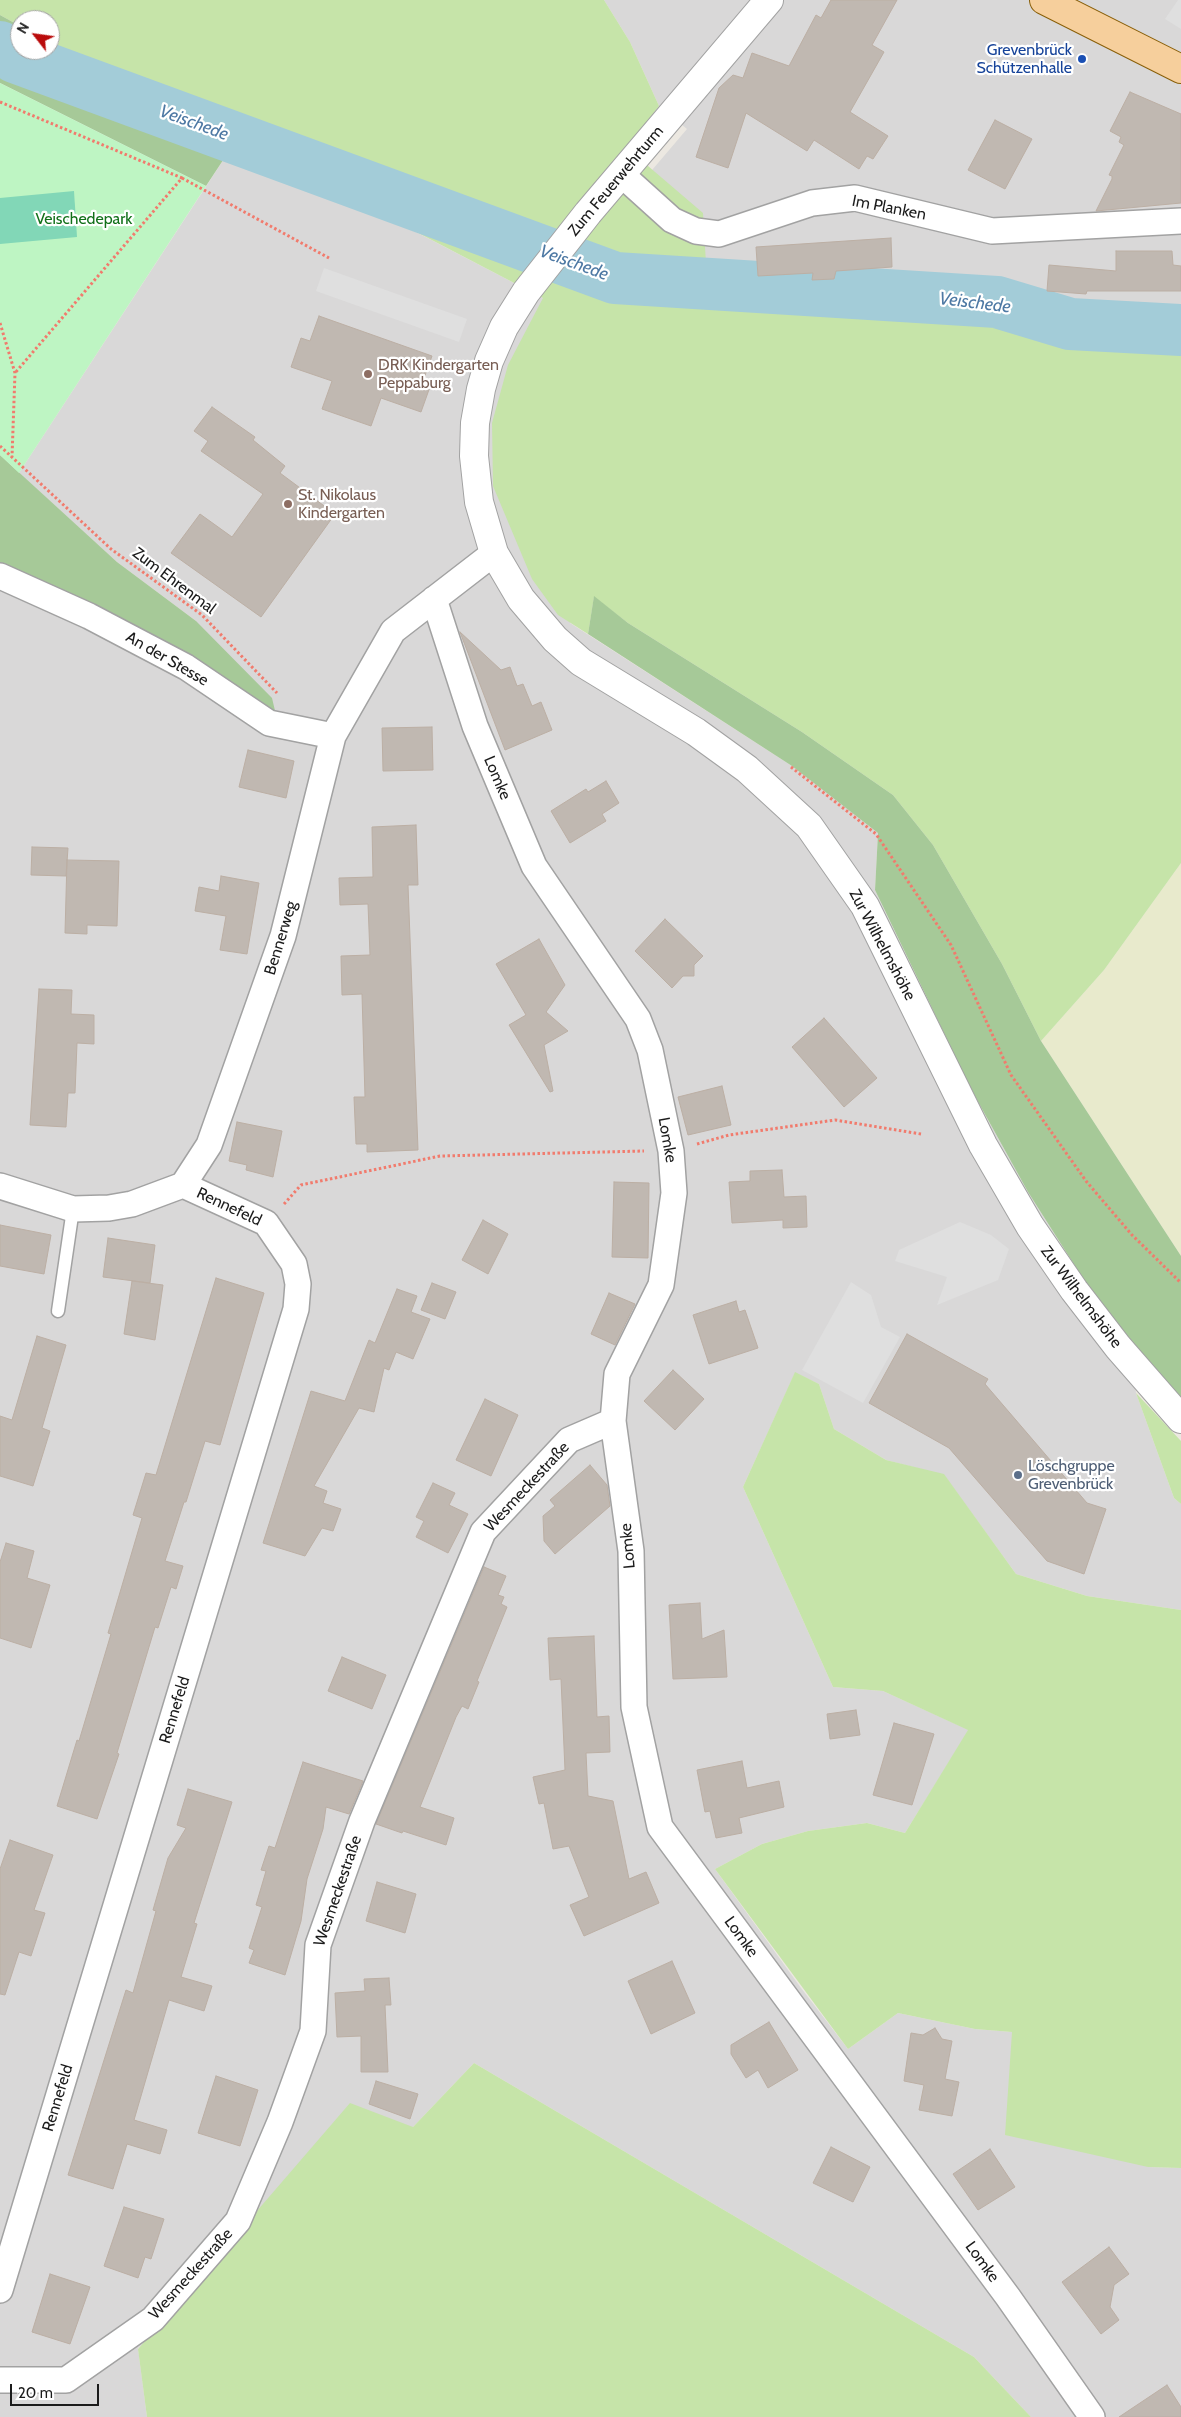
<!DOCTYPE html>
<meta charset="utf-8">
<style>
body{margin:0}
#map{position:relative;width:1181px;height:2417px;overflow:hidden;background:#ece8e1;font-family:Cabin,sans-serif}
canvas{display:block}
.north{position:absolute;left:10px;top:10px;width:50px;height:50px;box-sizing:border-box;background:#fff;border:1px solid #a4a4a4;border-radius:50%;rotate:300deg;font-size:14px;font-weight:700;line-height:20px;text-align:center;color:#1b1b1b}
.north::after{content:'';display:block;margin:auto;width:18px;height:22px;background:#ba0c0c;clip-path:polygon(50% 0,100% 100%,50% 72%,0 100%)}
.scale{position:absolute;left:10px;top:2384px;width:89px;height:22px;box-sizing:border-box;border:2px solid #1b1b1b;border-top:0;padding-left:6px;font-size:15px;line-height:18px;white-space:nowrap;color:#1b1b1b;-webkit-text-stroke:4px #fff;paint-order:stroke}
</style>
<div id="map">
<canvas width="1181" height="2417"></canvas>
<div class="north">N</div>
<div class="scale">20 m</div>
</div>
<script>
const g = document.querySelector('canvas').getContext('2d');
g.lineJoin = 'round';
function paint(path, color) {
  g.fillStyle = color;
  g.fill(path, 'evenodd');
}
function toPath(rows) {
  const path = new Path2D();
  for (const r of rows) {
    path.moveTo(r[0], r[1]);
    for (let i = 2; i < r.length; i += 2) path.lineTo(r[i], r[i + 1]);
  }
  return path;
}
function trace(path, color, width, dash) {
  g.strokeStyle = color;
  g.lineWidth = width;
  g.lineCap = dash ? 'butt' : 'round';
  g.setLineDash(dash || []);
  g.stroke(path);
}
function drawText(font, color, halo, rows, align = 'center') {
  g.font = font + ' Cabin,sans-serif';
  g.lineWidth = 4.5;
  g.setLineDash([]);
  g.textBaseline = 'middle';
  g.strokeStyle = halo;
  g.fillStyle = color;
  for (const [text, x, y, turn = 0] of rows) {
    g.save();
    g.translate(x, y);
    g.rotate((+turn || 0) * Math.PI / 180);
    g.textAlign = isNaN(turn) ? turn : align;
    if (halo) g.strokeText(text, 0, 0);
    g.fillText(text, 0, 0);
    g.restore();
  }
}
paint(toPath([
 [604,0,1181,0,1181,319,601,292,570,623,792,766,878,833,875,890,971,1089,1028,1192,1082,1277,1129,1339,1136,1393,1174,1498,1181,1504,1181,1610,1087,1596,1016,1574,944,1475,886,1460,834,1429,819,1384,795,1373,743,1487,833,1687,883,1691,969,1730,905,1833,867,1823,808,1831,762,1844,715,1869,801,1988,848,2049,898,2013,975,2029,1012,2032,1148,2167,1181,2168,1181,2417,1031,2417,974,2357,474,2063,413,2127,138,2348,147,2417,0,2417,0,568,196,621,117,562,19,473,237,139,543,298,687,129,659,106,630,42]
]), '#d9d8d8');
paint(toPath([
 [1181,863,1181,1256,1041,1041,1104,970]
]), '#e8eacc');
paint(toPath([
 [0,0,604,0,630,42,659,106,627,148,703,213,708,297,1181,319,1181,863,1104,970,1041,1041,1002,964,933,845,893,795,802,732,628,623,594,597,588,634,558,615,532,579,493,486,492,423,508,365,543,298,50,41,50,20,20,20,20,26,0,15],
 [795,1372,819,1384,834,1429,886,1460,944,1474,1016,1574,1087,1596,1181,1610,1181,2168,1148,2167,1005,2135,1012,2032,975,2029,898,2013,848,2049,715,1869,762,1844,808,1831,867,1823,905,1833,968,1730,883,1691,833,1687,743,1487],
 [1136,1393,1181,1441,1181,1504,1174,1498],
 [474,2063,974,2357,1031,2417,147,2417,138,2349,350,2103,413,2127]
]), '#c6e4a9');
paint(toPath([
 [0,15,20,26,20,50,50,50,50,41,237,139,206,186,0,83],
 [0,455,117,562,196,621,272,698,276,715,0,568],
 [594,596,628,623,802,732,893,795,933,845,1002,964,1041,1041,1181,1256,1181,1398,1129,1339,1082,1277,1028,1192,971,1089,875,890,878,833,792,766,588,634]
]), '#a6c998');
paint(toPath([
 [0,83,206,186,19,473,0,455]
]), '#bef5c3');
paint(toPath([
 [74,191,77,237,0,244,0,198]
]), '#82d7b7');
paint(toPath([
 [1178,0,1181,0,1181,29,1165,19],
 [324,268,467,319,459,342,316,291],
 [960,1222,991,1235,1009,1249,998,1280,937,1305,947,1277,895,1261,899,1250],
 [851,1282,871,1295,881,1327,900,1337,863,1403,802,1370]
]), '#dfdfdf');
trace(toPath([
 [0,47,15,57,615,278,997,302,1070,324,1181,330]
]), '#a3ccd8', 52);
const building = toPath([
 [831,0,897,0,872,45,884,52,850,112,888,136,873,159,867,156,859,169,814,140,807,151,746,113,728,168,696,157,719,88,733,75,743,78,752,53,789,66,816,15,821,18,831,0],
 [1130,92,1181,114,1181,203,1096,211,1112,179,1112,176,1109,175,1124,145,1119,142,1121,137,1110,131,1130,92],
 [995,120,1032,139,1005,189,968,170,995,120],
 [891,238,892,267,836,271,834,279,812,280,813,273,758,276,756,247,891,238],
 [1116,251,1172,251,1173,265,1181,266,1181,291,1087,291,1086,294,1047,291,1049,265,1116,271,1116,251],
 [319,316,432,356,423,381,431,384,421,412,381,398,371,426,322,409,332,381,291,367,301,338,310,341,319,316],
 [212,407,255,437,253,440,285,466,280,473,335,514,261,617,171,553,200,514,232,537,263,494,201,451,208,441,194,431,212,407],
 [460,632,501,670,510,667,517,686,523,684,532,706,541,702,552,730,505,750,460,632],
 [432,727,433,770,383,771,382,728,432,727],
 [248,750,294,761,286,798,239,787,248,750],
 [606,781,619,803,602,814,606,821,570,843,551,811,586,789,588,792,606,781],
 [416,825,418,885,408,885,418,1150,367,1152,367,1144,356,1144,354,1097,365,1097,362,994,342,995,341,956,370,955,368,904,340,905,339,878,373,877,372,827,416,825],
 [32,847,68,848,66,876,31,875,32,847],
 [67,860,119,861,117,926,87,925,87,934,65,933,67,860],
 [221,876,259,883,247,954,220,950,226,916,195,911,199,887,219,891,221,876],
 [665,919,703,956,694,965,694,976,683,976,672,988,635,951,665,919],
 [539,939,565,985,546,1012,568,1031,544,1045,553,1091,550,1092,509,1025,526,1015,496,964,539,939],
 [39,989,72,990,71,1014,94,1015,94,1044,77,1043,75,1093,68,1093,66,1127,30,1125,39,989],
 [824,1018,877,1078,844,1107,792,1047,824,1018],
 [722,1086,731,1125,688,1135,678,1097,722,1086],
 [237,1122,282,1131,273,1177,246,1170,247,1165,229,1161,237,1122],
 [782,1170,784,1197,806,1196,807,1227,783,1228,783,1220,732,1223,729,1182,750,1181,750,1171,782,1170],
 [614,1182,649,1183,648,1258,612,1257,614,1182],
 [483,1220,508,1234,488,1274,462,1260,483,1220],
 [0,1225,51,1235,44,1274,0,1266,0,1225],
 [108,1238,155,1245,150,1283,103,1277,108,1238],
 [216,1278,264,1293,220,1445,205,1441,186,1502,184,1502,165,1561,183,1566,176,1589,171,1587,158,1628,155,1627,117,1753,119,1754,97,1819,57,1806,77,1740,79,1741,111,1634,108,1633,142,1518,133,1515,146,1473,156,1475,216,1278],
 [132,1281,163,1285,155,1340,124,1334,132,1281],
 [432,1283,456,1292,445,1319,421,1310,432,1283],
 [397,1289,417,1296,411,1312,430,1319,413,1359,396,1352,389,1370,384,1368,374,1412,359,1408,314,1486,327,1491,323,1503,341,1509,333,1531,322,1528,305,1556,263,1543,311,1391,345,1401,369,1340,375,1343,397,1289],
 [609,1293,635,1304,615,1345,591,1334,609,1293],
 [736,1301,739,1312,745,1310,758,1348,709,1364,693,1315,736,1301],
 [907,1334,988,1379,985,1384,1087,1503,1106,1509,1084,1574,1047,1561,949,1448,869,1403,907,1334],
 [37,1336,66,1345,42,1428,50,1431,33,1486,0,1476,0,1416,12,1420,37,1336],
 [673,1370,704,1399,675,1430,644,1401,673,1370],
 [485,1399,518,1415,491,1476,456,1460,485,1399],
 [590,1465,607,1485,610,1506,555,1554,544,1541,543,1516,555,1506,550,1500,590,1465],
 [433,1483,455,1493,449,1505,468,1514,448,1553,416,1537,424,1521,416,1517,433,1483],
 [6,1543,34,1551,27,1578,50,1585,31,1648,0,1638,0,1562,6,1543],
 [484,1567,506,1576,498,1595,504,1597,501,1604,507,1607,477,1681,479,1682,468,1709,462,1706,456,1717,420,1807,454,1818,446,1845,403,1831,402,1833,376,1824,484,1567],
 [700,1603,702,1639,724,1630,727,1677,673,1679,669,1605,700,1603],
 [594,1636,597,1717,609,1716,610,1752,586,1753,588,1796,613,1801,629,1879,646,1872,659,1903,584,1936,570,1905,589,1897,569,1846,553,1849,544,1803,539,1804,533,1777,565,1770,561,1679,550,1680,548,1638,594,1636],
 [342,1657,386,1675,372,1709,328,1691,342,1657],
 [856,1710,860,1735,830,1739,827,1714,856,1710],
 [894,1723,934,1734,912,1805,873,1795,894,1723],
 [742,1761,747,1788,779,1781,784,1807,739,1818,742,1833,716,1838,710,1811,705,1812,697,1770,742,1761],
 [303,1762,363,1781,349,1814,326,1807,323,1829,307,1879,301,1921,285,1975,249,1963,254,1950,249,1948,262,1907,256,1905,266,1871,261,1870,269,1846,275,1848,303,1762],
 [188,1789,232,1802,194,1923,197,1924,181,1977,212,1986,204,2011,169,2000,134,2120,167,2130,160,2154,127,2144,113,2189,68,2175,126,1990,133,1993,156,1911,153,1910,168,1858,186,1828,177,1825,188,1789],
 [10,1840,53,1855,34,1910,45,1913,31,1956,19,1952,5,1995,0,1994,0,1869,10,1840],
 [377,1882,416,1894,405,1933,366,1921,377,1882],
 [672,1961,695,2013,651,2034,628,1981,672,1961],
 [389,1978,391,2005,385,2005,388,2072,361,2072,361,2036,337,2037,335,1993,365,1991,364,1979,389,1978],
 [769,2022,798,2070,768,2088,758,2070,746,2078,731,2054,731,2045,769,2022],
 [935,2028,942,2039,952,2041,945,2079,959,2082,952,2116,919,2110,924,2085,904,2081,911,2033,923,2035,935,2028],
 [216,2076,258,2090,240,2146,198,2133,216,2076],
 [376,2081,418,2094,410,2119,369,2104,376,2081],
 [831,2147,870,2167,853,2202,813,2183,831,2147],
 [990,2149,1015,2187,978,2210,953,2174,990,2149],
 [124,2207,164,2219,151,2259,145,2257,138,2278,104,2266,124,2207],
 [1109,2247,1129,2274,1114,2285,1110,2307,1119,2320,1101,2334,1062,2282,1109,2247],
 [50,2274,90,2287,70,2344,32,2332,50,2274],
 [1167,2385,1181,2407,1181,2417,1119,2417,1167,2385]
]);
paint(building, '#c0b8b1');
trace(building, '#bcafa4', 1);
const service = toPath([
 [58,1311,73,1209]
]);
const minor = toPath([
 [621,174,672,220,696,231,719,234,812,203,855,198,992,231,1181,221],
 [0,576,89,616,186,667,269,723,333,736],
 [434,599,475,726,534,866,638,1019,650,1050,671,1151,674,1193,661,1285,617,1374,613,1421,631,1551,634,1707,660,1827,1008,2297,1092,2417],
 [0,1186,73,1209,109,1208,132,1204,183,1185,209,1145,283,936,333,736,393,631,494,553],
 [0,2290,296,1309,298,1284,294,1264,266,1223,183,1185],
 [0,2380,66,2380,153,2319,238,2221,280,2122,313,2031,318,1945,362,1821,483,1532,569,1440,613,1421]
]);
const tertiary = toPath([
 [769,0,588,213,526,292,504,327,489,361,481,389,475,423,474,456,479,502,494,553,521,599,555,639,581,662,696,732,747,769,809,826,865,906,983,1145,1030,1226,1074,1290,1118,1347,1181,1419]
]);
const primary = toPath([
 [1044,0,1181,69]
]);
trace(service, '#a2a2a2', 15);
trace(minor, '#a2a2a2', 28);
trace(tertiary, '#a2a2a2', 30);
trace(primary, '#895f09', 30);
trace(toPath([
 [0,102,182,178,15,373],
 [182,178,329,258],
 [0,323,15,373,12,457],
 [0,446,111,549,202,615,277,693],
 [791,767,876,834,951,945,1011,1075,1086,1181,1132,1235,1181,1283],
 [697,1144,729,1135,835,1120,921,1134],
 [284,1204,301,1185,440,1156,644,1151]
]), '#f17b6d', 3, [2.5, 2.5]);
trace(service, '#fff', 12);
trace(minor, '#fff', 25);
trace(tertiary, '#fff', 28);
trace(primary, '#f6cf9c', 28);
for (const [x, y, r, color] of [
 [1082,59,5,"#1a4fb4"],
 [368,374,5,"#8d6e63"],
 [288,504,5,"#8d6e63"],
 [1018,1475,5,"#5c6f8a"]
]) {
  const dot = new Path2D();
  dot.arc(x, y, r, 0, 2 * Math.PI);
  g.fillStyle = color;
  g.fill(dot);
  trace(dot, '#fff', 2);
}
drawText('16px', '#164399', '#fff', [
 ["Grevenbrück",1072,50],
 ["Schützenhalle",1072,68]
], 'right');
drawText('16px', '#1b1b1b', '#fff', [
 ["Zum Feuerwehrturm",616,181,-50],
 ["Im Planken",889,208,11],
 ["Zum Ehrenmal",174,581,37],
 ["An der Stesse",167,659,30],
 ["Lomke",497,778,67],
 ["Bennerweg",281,938,-73],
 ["Zur Wilhelmshöhe",882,945,62],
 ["Lomke",667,1140,80],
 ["Rennefeld",229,1207,25],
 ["Zur Wilhelmshöhe",1081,1297,53],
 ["Wesmeckestraße",527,1487,-47],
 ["Lomke",628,1546,-95],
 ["Rennefeld",175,1710,-73],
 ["Wesmeckestraße",338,1891,-71],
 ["Lomke",741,1937,54],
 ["Rennefeld",58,2098,-73],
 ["Lomke",982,2262,54],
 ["Wesmeckestraße",191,2274,-48]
]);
drawText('16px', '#117019', '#fff', [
 ["Veischedepark",84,219]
]);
drawText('16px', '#785e54', '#fff', [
 ["DRK Kindergarten",378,365],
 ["Peppaburg",378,383],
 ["St. Nikolaus",298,495],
 ["Kindergarten",298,513]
], 'left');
drawText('16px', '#4e5e75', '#fff', [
 ["Löschgruppe",1028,1466],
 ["Grevenbrück",1028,1484]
], 'left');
drawText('italic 18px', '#4e79a4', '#fff', [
 ["Veischede",194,123,20],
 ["Veischede",574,263,20],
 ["Veischede",975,303,7]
]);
</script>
